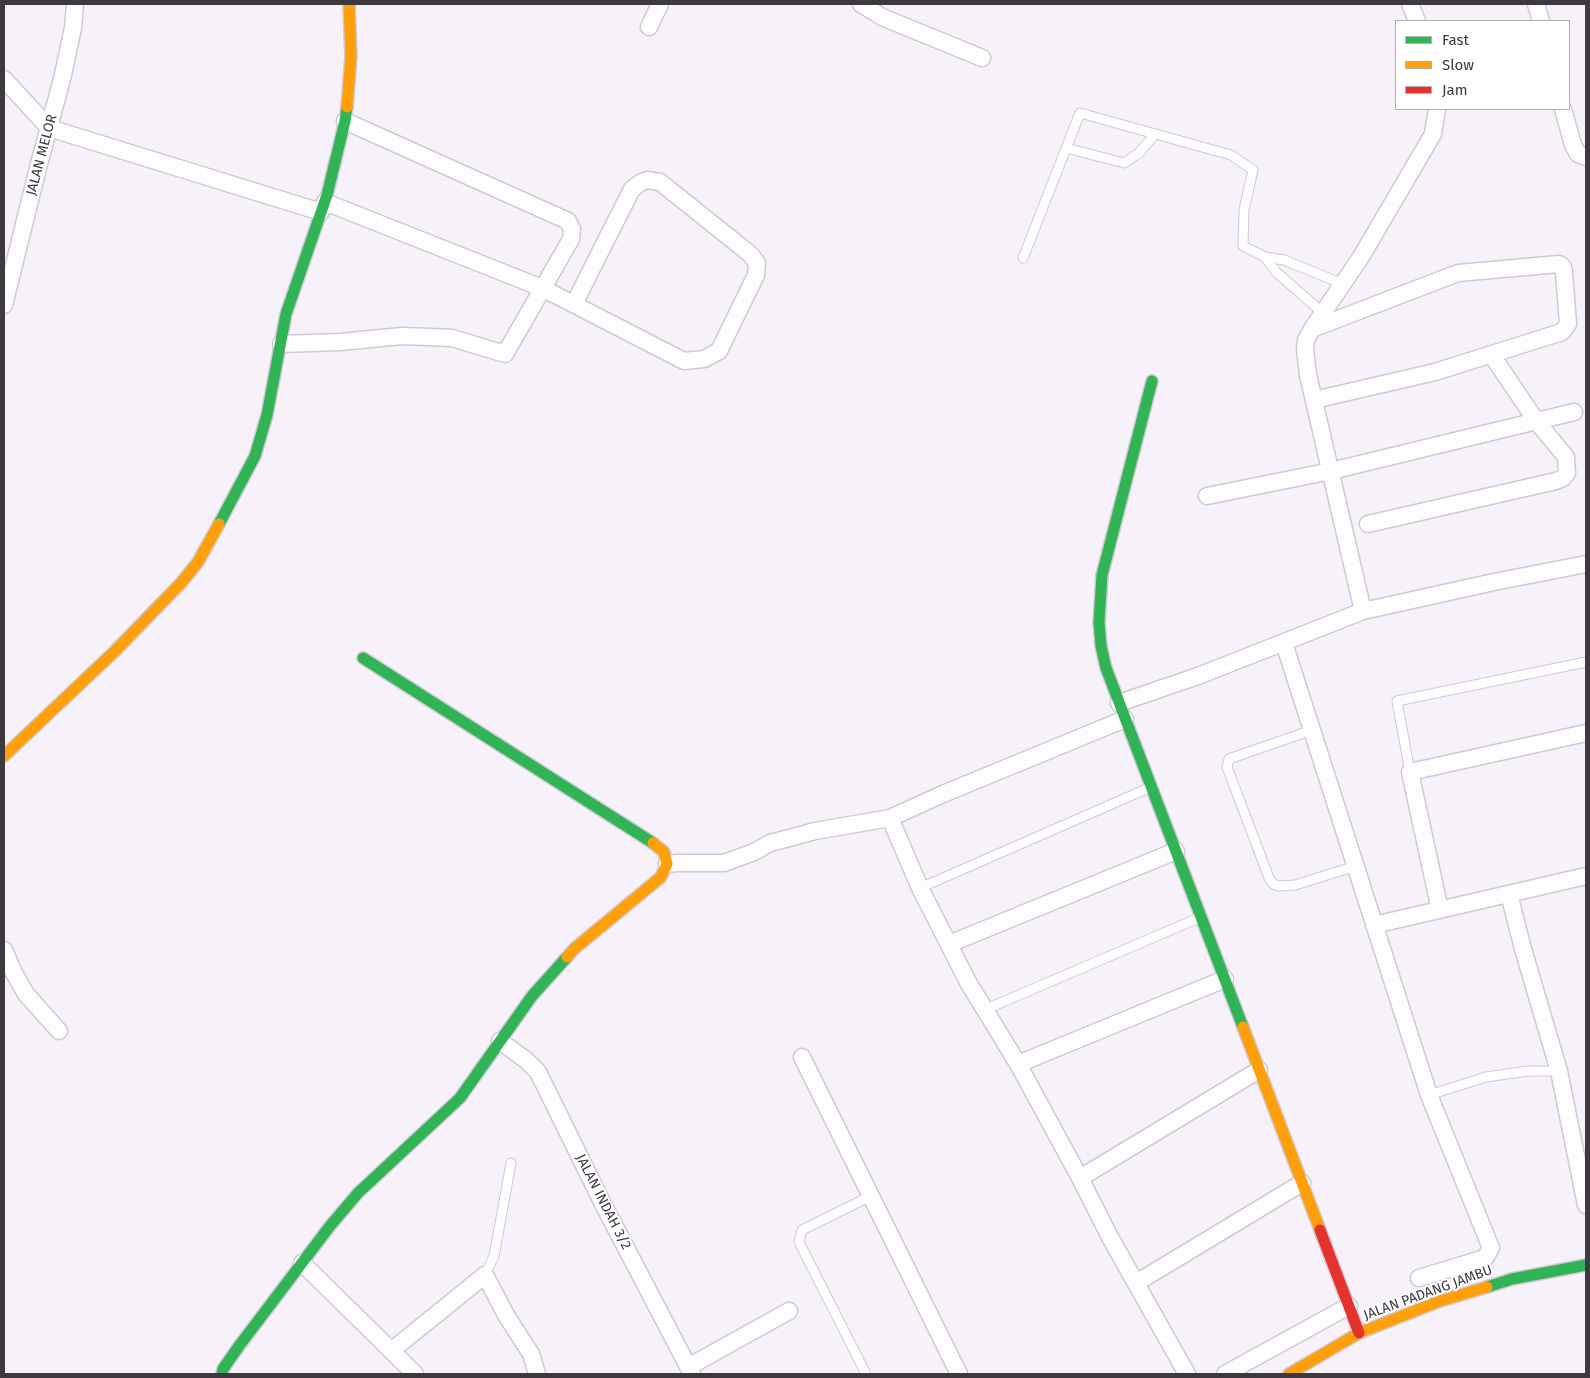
<!DOCTYPE html>
<style>
body{margin:0}
#map{position:relative;width:1590px;height:1378px;overflow:hidden;background:#f7f2fa;font-family:"Fira Sans",sans-serif}
canvas{display:block}
.frame{position:absolute;inset:0;border:5px solid #3e3841;pointer-events:none}
.legend{position:absolute;left:1395px;top:20px;width:175px;height:90px;box-sizing:border-box;background:#fff;border:1px solid #b2afb3;margin:0;padding:6px 9px;list-style:none;font-size:15px;color:#3e3841}
.legend li{display:flex;align-items:center;gap:10px;height:25px}
.legend b{width:25px;border:1px solid #b2afb3}
</style>
<div id="map">
<canvas width="1590" height="1378"></canvas>
<div class="frame"></div>
<ul class="legend">
<li><b style="height:6px;background:#30b455"></b>Fast</li>
<li><b style="height:6px;background:#ff9f0a"></b>Slow</li>
<li><b style="height:6px;background:#e5322d"></b>Jam</li>
</ul>
</div>
<script>
const g = document.querySelector('canvas').getContext('2d');
g.lineJoin = 'round';
function toPath(rows) {
  const path = new Path2D();
  for (const r of rows) {
    path.moveTo(r[0], r[1]);
    for (let i = 2; i < r.length; i += 2) path.lineTo(r[i], r[i + 1]);
  }
  return path;
}
function trace(path, color, width, dash) {
  g.strokeStyle = color;
  g.lineWidth = width;
  g.lineCap = dash ? 'butt' : 'round';
  g.setLineDash(dash || []);
  g.stroke(path);
}
function drawText(font, color, halo, rows, align = 'center') {
  g.font = font + ' "Fira Sans",sans-serif';
  g.lineWidth = 4;
  g.setLineDash([]);
  g.textBaseline = 'middle';
  g.strokeStyle = halo;
  g.fillStyle = color;
  for (const [text, x, y, turn = 0] of rows) {
    g.save();
    g.translate(x, y);
    g.rotate((+turn || 0) * Math.PI / 180);
    g.textAlign = isNaN(turn) ? turn : align;
    if (halo) g.strokeText(text, 0, 0);
    g.fillText(text, 0, 0);
    g.restore();
  }
}
const lane = toPath([
 [1066,148,1124,163,1139,153,1155,134],
 [1265,257,1276,272,1322,312],
 [1023,258,1080,113,1231,155,1253,170,1244,210,1243,246,1265,257,1284,260,1343,284],
 [1312,730,1229,759,1227,767,1269,878,1273,884,1279,886,1295,885,1356,866],
 [1410,772,1397,701,1586,662],
 [920,888,1151,787],
 [984,1010,1201,917],
 [1429,1095,1486,1077,1528,1071,1559,1071],
 [485,1275,494,1256,511,1163],
 [866,1374,799,1242,802,1230,871,1196]
]);
const street = toPath([
 [861,4,882,17,982,58],
 [1410,4,1417,21],
 [1536,4,1541,21],
 [649,27,660,4],
 [4,79,49,128,321,212],
 [1563,109,1573,145,1578,154,1586,157],
 [325,202,542,288,684,361,704,359,719,351,756,275,757,263,750,254,660,182,647,180,640,183,632,189,574,304],
 [4,305,39,164,62,79,73,28,75,4],
 [1312,329,1458,273,1559,264,1563,267,1564,272,1568,324,1562,332,1435,372,1314,400],
 [281,344,340,342,402,336,430,337,452,338,505,354,571,239,572,229,568,221,345,121],
 [1207,496,1331,471,1574,412],
 [1368,524,1556,481,1563,478,1567,473,1566,457,1537,422,1491,354],
 [1363,611,1308,375,1305,349,1306,340,1312,329,1361,257,1433,134,1437,109],
 [1284,643,1429,1095,1491,1248,1485,1258,1419,1278],
 [1119,703,1198,676,1363,611,1494,582,1586,564],
 [890,818,920,888,968,982,1018,1064,1080,1178,1111,1239,1187,1374],
 [667,864,677,863,724,863,754,852,770,843,793,837,815,831,890,818,943,794,1125,719],
 [1509,894,1523,949,1559,1071,1586,1205],
 [1440,910,1410,772,1586,733],
 [1374,925,1586,876],
 [949,944,1176,851],
 [4,950,14,973,26,994,59,1031],
 [500,1041,526,1060,538,1072,602,1202,692,1374],
 [802,1057,959,1374],
 [1018,1064,1225,979],
 [1080,1178,1259,1070],
 [302,1263,415,1374],
 [1136,1283,1302,1183],
 [391,1351,485,1275,506,1315,531,1354,537,1374],
 [688,1367,789,1311],
 [1225,1374,1349,1306]
]);
const fast = toPath([
 [1152,381,1102,575,1099,622,1101,646,1106,668,1243,1027],
 [219,524,255,456,267,415,286,314,327,195,345,121,347,107],
 [363,658,653,843],
 [1487,1287,1512,1279,1586,1265],
 [222,1374,223,1369,239,1346,330,1226,358,1193,460,1098,532,996,567,957]
]);
const slow = toPath([
 [347,107,351,56,349,4],
 [4,756,114,652,181,583,198,562,219,524],
 [567,957,574,949,661,877,667,864,664,852,653,843],
 [1243,1027,1320,1230],
 [1289,1374,1359,1333,1440,1301,1487,1287]
]);
const jam = toPath([
 [1320,1230,1359,1333]
]);
trace(lane, '#cfcad2', 11);
trace(street, '#cfcad2', 19);
trace(fast, '#cfcad2', 14);
trace(slow, '#cfcad2', 14);
trace(jam, '#cfcad2', 14);
trace(lane, '#fefdfe', 9);
trace(street, '#fefdfe', 16);
trace(fast, '#30b455', 11);
trace(slow, '#ff9f0a', 11);
trace(jam, '#e5322d', 11);
drawText('14px', '#3e3841', '#fff', [
 ["JALAN MELOR",42,155,-75],
 ["JALAN INDAH 3/2",603,1202,63],
 ["JALAN PADANG JAMBU",1428,1293,-20]
]);
</script>
